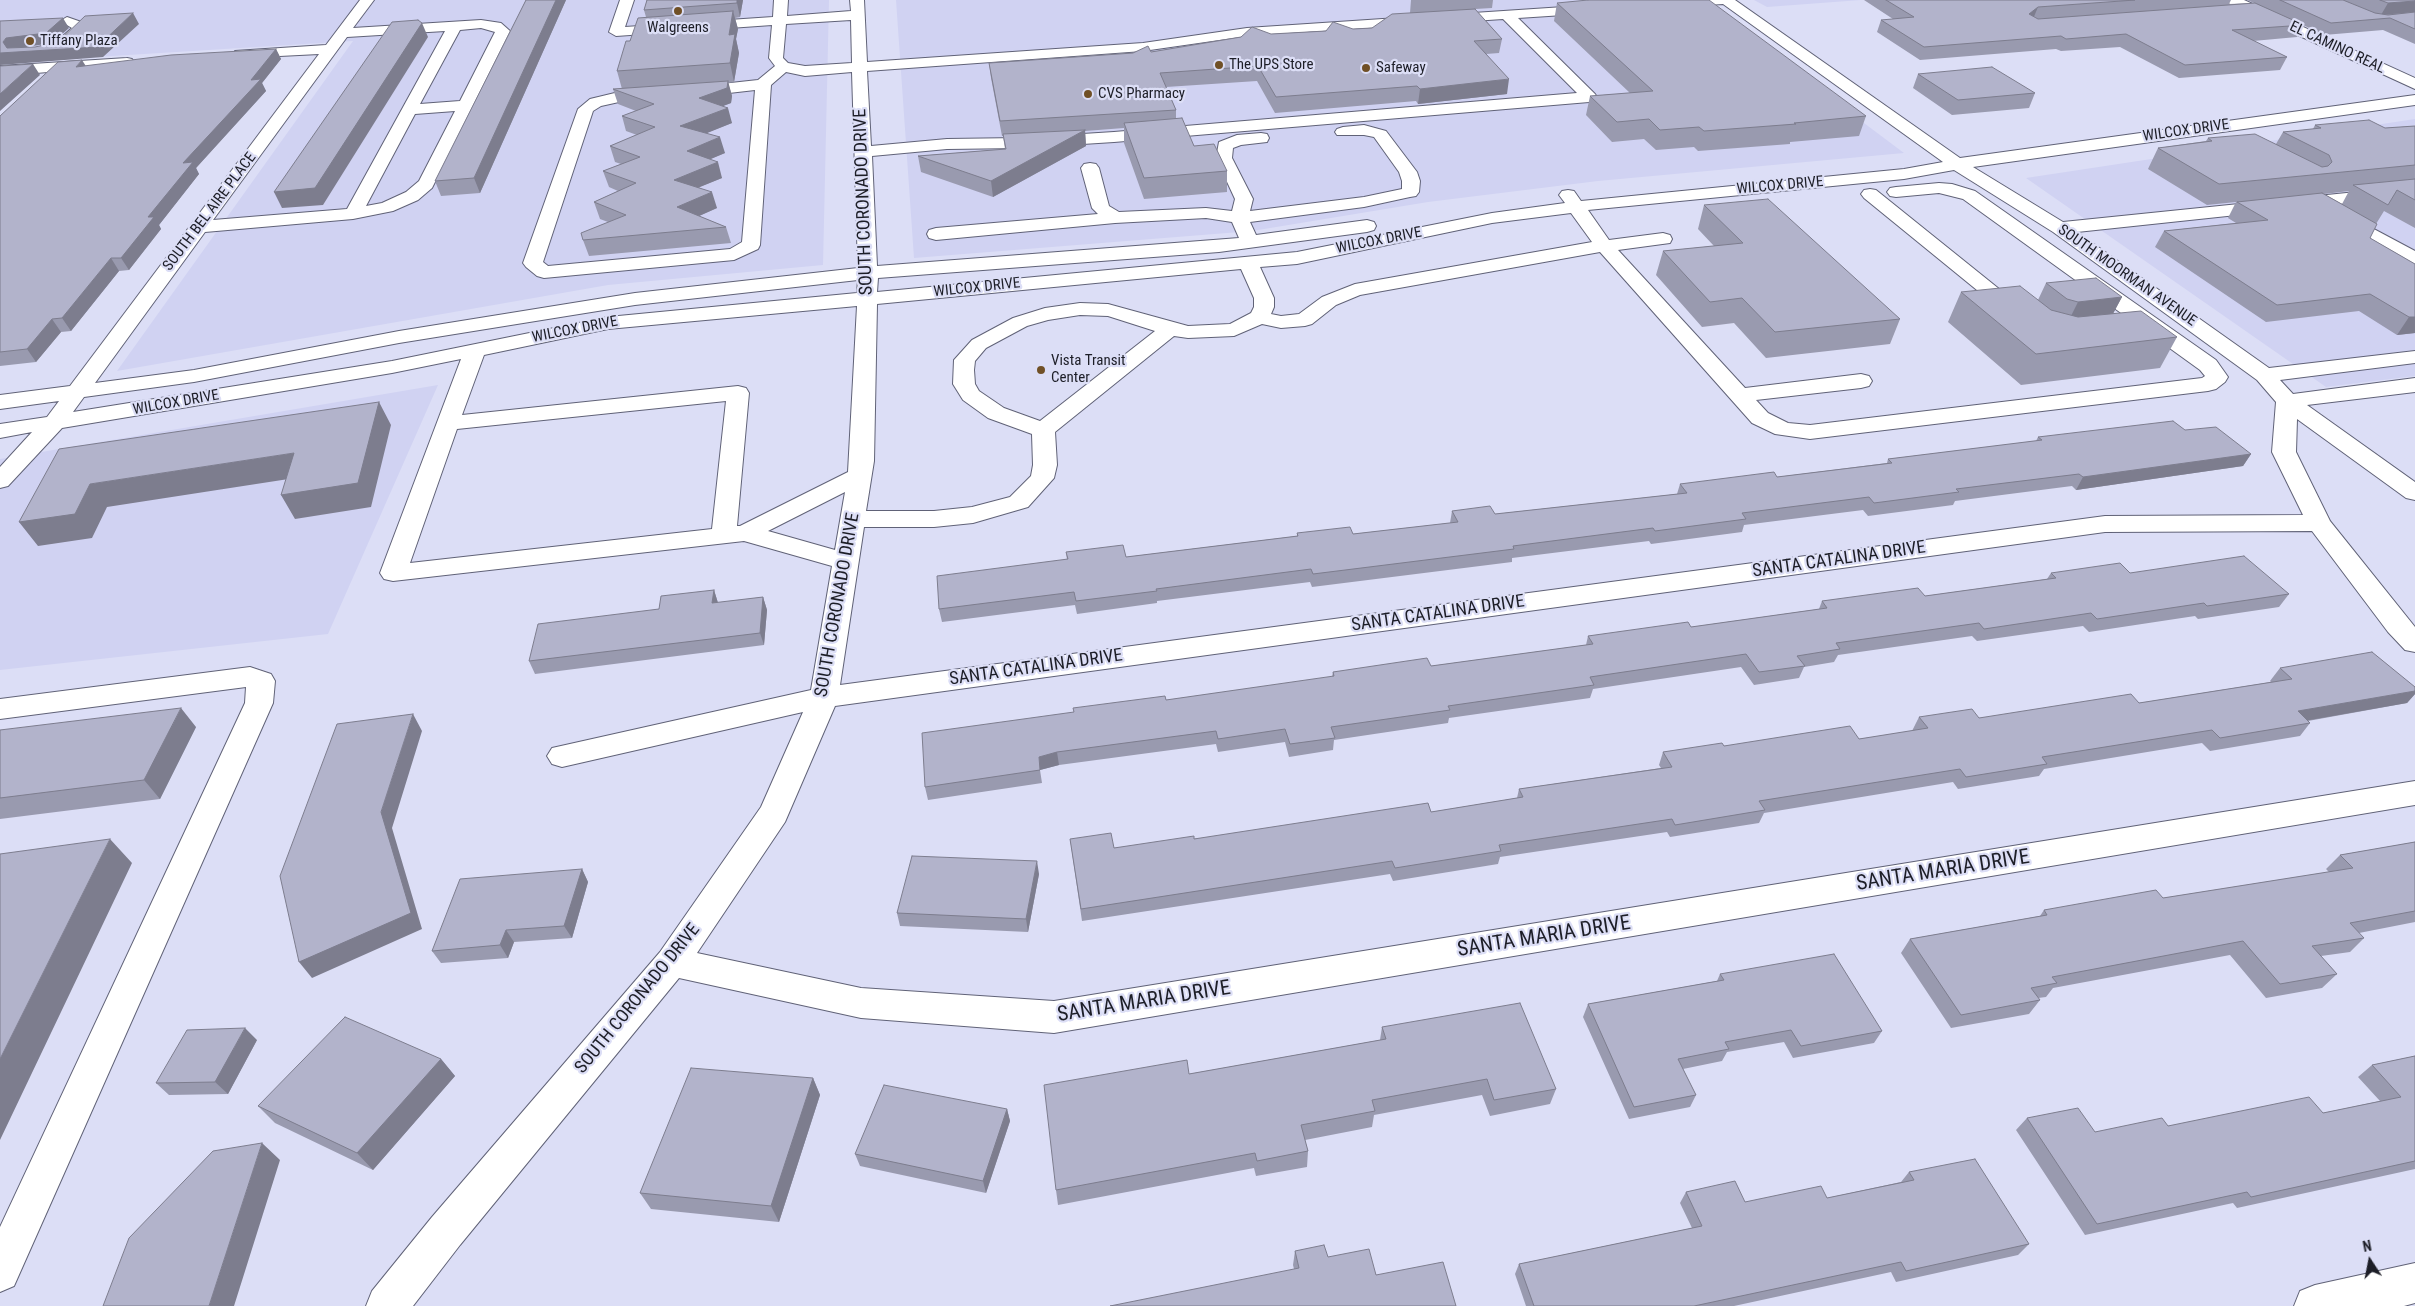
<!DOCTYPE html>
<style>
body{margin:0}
#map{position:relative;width:2415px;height:1306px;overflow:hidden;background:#dcdef6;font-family:"Roboto Condensed",sans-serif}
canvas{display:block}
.north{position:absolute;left:2345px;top:1236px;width:50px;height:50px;-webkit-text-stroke:4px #dcdef6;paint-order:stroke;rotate:349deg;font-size:14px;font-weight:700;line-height:20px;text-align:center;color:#1d1e27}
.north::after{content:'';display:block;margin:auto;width:18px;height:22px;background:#1d1e27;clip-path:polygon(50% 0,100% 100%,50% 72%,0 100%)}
</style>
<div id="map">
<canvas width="2415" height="1306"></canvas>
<div class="north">N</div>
</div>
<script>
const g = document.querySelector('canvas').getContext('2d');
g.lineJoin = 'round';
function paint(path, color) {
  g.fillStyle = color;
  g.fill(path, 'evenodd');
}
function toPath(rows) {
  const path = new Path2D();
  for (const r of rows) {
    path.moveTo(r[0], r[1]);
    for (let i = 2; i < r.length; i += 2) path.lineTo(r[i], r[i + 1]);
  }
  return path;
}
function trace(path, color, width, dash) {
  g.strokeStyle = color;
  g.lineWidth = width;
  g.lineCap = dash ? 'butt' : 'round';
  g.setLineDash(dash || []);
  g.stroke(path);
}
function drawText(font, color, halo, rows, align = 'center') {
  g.font = font + ' "Roboto Condensed",sans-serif';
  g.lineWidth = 4.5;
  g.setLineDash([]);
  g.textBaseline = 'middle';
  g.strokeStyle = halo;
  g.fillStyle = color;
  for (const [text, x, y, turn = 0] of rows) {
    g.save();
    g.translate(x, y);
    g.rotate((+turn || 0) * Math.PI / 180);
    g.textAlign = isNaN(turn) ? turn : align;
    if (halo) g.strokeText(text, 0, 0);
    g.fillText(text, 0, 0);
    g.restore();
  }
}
paint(toPath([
 [0,0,829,0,823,265,608,285,117,371,353,41,0,63],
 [896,0,1700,0,1904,153,1598,181,1428,202,1252,231,914,258],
 [1754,0,1861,0,1767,7],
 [2415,119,2415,376,2326,387,2026,178],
 [438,385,328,634,0,670,0,459]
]), '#d0d2f2');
const minor = toPath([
 [360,0,374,0,353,28,481,20,501,23,510,31,432,188,418,200,393,211,353,219,205,232,95,383,194,370,399,331,635,293,858,268,852,72,805,76,786,72,771,85,760,245,758,249,734,260,544,278,537,276,526,267,523,263,578,109,590,99,619,92,653,90,661,95,653,100,619,102,601,106,593,111,543,262,548,266,730,249,742,242,755,90,694,97,686,92,694,87,758,80,775,66,769,58,772,25,616,36,609,32,620,0,634,0,625,27,773,17,774,0,788,0,787,16,851,11,850,0,864,0,867,62,1143,43,1247,28,1594,5,1601,9,1594,13,1518,18,1595,94,1597,97,1595,100,1589,102,1114,142,1020,148,947,149,872,156,877,266,1239,238,1232,222,1206,218,1115,223,936,240,929,238,927,234,929,230,936,228,1098,214,1092,208,1081,168,1084,164,1090,163,1096,164,1099,168,1109,206,1119,212,1206,208,1232,211,1235,199,1216,158,1219,142,1237,135,1261,133,1267,134,1269,138,1267,142,1241,145,1233,148,1232,158,1253,199,1250,211,1364,197,1402,189,1402,181,1399,172,1374,137,1364,135,1337,135,1335,132,1337,129,1343,127,1364,125,1386,131,1417,172,1420,181,1419,192,1416,196,1410,197,1364,207,1250,222,1256,235,1367,220,1374,222,1376,226,1374,230,1367,232,1219,252,878,278,877,292,1297,252,1492,213,1565,203,1559,195,1562,191,1568,190,1574,191,1581,201,1904,169,1943,162,1723,4,1674,7,1667,3,1670,0,1735,0,1960,158,2415,95,2415,105,1973,167,2063,222,2415,186,2415,196,2077,232,2269,368,2415,351,2415,363,2280,380,2293,394,2415,378,2415,392,2307,405,2415,482,2415,500,2406,498,2297,419,2296,452,2330,521,2415,627,2415,652,2405,650,2388,632,2312,531,2105,532,835,706,785,822,697,953,861,988,1054,1001,2415,781,2415,805,1054,1033,861,1018,679,978,460,1245,413,1306,366,1306,372,1291,432,1217,660,952,761,807,803,712,562,767,552,764,547,756,552,748,811,690,832,566,744,541,393,581,384,579,380,573,461,359,392,373,62,428,8,486,0,488,0,467,32,432,0,438,0,424,47,417,59,401,0,409,0,395,70,386,319,54,240,58,235,57,233,54,235,51,326,45,360,0],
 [1503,19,1577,93,1114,132,1020,138,947,139,871,146,867,71,1143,51,1247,36,1503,19],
 [851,20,852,63,805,66,788,63,783,58,786,24,851,20],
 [481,28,495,32,460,101,420,104,460,30,481,28],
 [445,31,347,209,213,220,347,37,445,31],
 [455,111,419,181,406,192,382,203,366,206,415,114,455,111],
 [1954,170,2053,232,2257,380,2276,402,2272,452,2303,515,2105,516,840,685,864,527,934,527,973,523,1028,507,1054,478,1057,465,1055,432,1174,336,1188,338,1234,336,1262,324,1281,328,1305,326,1312,324,1336,305,1360,295,1600,252,1752,423,1775,434,1810,439,2208,391,2216,389,2225,382,2228,377,2216,360,1975,191,1952,184,1939,183,1896,187,1890,188,1887,192,1890,196,1896,197,1939,193,1963,199,2200,370,2205,376,2202,378,1810,425,1788,423,1768,413,1756,400,1861,388,1869,386,1872,381,1869,376,1861,374,1745,388,1618,250,1670,243,1672,239,1670,235,1663,233,1609,240,1588,210,1904,179,1954,170],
 [1571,213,1592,242,1355,284,1322,297,1299,314,1281,316,1271,314,1274,307,1274,298,1260,267,1297,264,1492,223,1571,213],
 [1241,269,1254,298,1254,307,1251,313,1230,324,1188,326,1108,304,1080,303,1045,308,1013,318,972,340,954,360,953,384,963,400,988,418,1032,434,1033,465,1031,476,1010,497,972,507,934,511,866,511,874,461,877,304,1241,269],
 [858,280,857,293,608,317,392,361,73,412,84,397,194,382,399,343,635,305,858,280],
 [857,306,848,472,740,526,737,526,749,393,746,388,738,386,462,415,484,355,608,329,857,306],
 [1080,315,1108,316,1155,331,1040,421,1004,408,979,391,975,384,974,370,975,361,986,348,1027,326,1048,320,1080,315],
 [726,401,712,529,410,563,457,429,726,401],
 [845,492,835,550,768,531,845,492],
 [2226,0,2244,0,2415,78,2415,89,2228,3,2226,0],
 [67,17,87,24,89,27,65,49,55,49,53,46,55,43,72,28,60,21,67,17],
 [127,58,132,59,134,62,132,65,0,76,0,66,127,58],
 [1870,189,1876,190,2024,309,2027,313,2024,317,2017,319,2010,317,1864,198,1861,194,1864,190,1870,189],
 [2340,211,2415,251,2415,265,2408,263,2334,220,2331,216,2334,212,2340,211],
 [250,667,271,674,275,681,273,703,14,1286,0,1292,0,1227,245,703,246,687,0,719,0,699,250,667],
 [2415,1263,2415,1303,2404,1306,2294,1306,2300,1291,2315,1285,2415,1263]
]);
trace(minor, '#606277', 2);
paint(minor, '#fff');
paint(toPath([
 [526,0,566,0,480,193,441,196,435,181],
 [647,0,743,0,740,17,735,18,738,29,736,39,739,53,734,82,728,83,732,96,731,103,722,106,732,123,706,133,725,153,710,159,722,178,699,187,717,208,699,216,726,227,731,243,589,256,583,240,608,222,600,219,594,202,618,191,609,187,603,171,621,164,615,162,610,146,637,135,626,131,622,116,636,111,618,104,613,89,622,89,617,71,630,41,646,17,644,10],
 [1411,0,1493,0,1492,8,1475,9,1502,39,1499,53,1486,54,1507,94,1418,104,1416,101,1275,113,1257,81,1166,87,1176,110,1176,119,1194,146,1227,171,1227,192,1144,199,1124,143,1124,128,1085,131,1086,146,993,197,921,172,918,156,1005,149,1003,136,1002,136,991,78,989,63,1151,52,1271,34,1372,28,1410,13],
 [1864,0,2231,0,2229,4,2254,3,2247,0,2415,0,2415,44,2383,30,2324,35,2303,25,2297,37,2253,41,2287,57,2280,70,2179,78,2120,47,2061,51,2056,49,1920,60,1877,32,1881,20,1893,19],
 [1557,3,1866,116,1859,136,1790,142,1790,144,1698,151,1694,147,1656,150,1644,139,1612,142,1586,115,1590,96,1630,93,1554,21],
 [276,49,281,59,262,83,266,91,196,168,199,174,159,225,161,229,129,270,119,271,71,331,61,332,36,362,0,366,0,116,85,66],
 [1918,74,2035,93,2029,108,1952,115,1913,88],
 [2315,125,2385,128,2415,126,2415,228,2384,211,2376,224,2370,238,2415,264,2415,333,2397,335,2359,311,2266,322,2155,247,2164,231,2236,223,2228,218,2236,202,2207,205,2148,169,2158,148,2206,141,2208,138,2276,144,2283,132,2313,129],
 [2349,191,2342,204,2324,194],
 [1704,205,1900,319,1890,344,1766,358,1734,323,1702,327,1656,275,1663,251,1714,246,1698,229],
 [2046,283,2122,297,2113,313,2177,337,2160,368,2021,385,1948,322,1961,292,2038,300],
 [2185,430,2251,454,2243,466,2076,490,2072,486,1955,501,1953,505,1868,516,1863,510,1744,525,1742,532,1651,544,1649,541,1512,558,1512,562,1312,587,1310,582,1157,601,1157,603,1077,614,1075,605,942,622,939,609,1067,560,1066,552,1126,557,1297,536,1297,533,1353,534,1450,523,1452,511,1495,514,1677,494,1680,484,1777,477,1887,463,1888,459,2036,441,2038,437],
 [2051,573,2130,573,2289,594,2279,607,2198,619,2195,616,2089,632,2083,626,1977,641,1972,636,1838,655,1834,662,1804,667,1799,678,1754,685,1741,667,1593,689,1590,698,1449,718,1448,723,1334,740,1333,750,1289,757,1285,742,1218,752,1216,744,1059,765,1040,770,1042,783,928,800,925,787,1166,700,1332,677,1333,672,1431,666,1586,645,1588,636,1691,627,1819,609,1822,601,1925,596,2047,579],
 [714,590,718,603,763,597,767,610,764,645,535,674,529,661,659,609],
 [2280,668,2415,687,2415,694,2407,703,2308,721,2310,723,2300,736,2210,751,2202,743,2044,769,2039,776,1958,789,1953,782,1764,813,1759,823,1670,837,1667,832,1500,857,1498,864,1393,881,1390,874,1082,921,1070,839,1114,848,1431,812,1517,798,1519,789,1661,768,1659,765,1663,752,1724,746,1859,739,1912,731,1919,717,1979,718,2139,703,2271,682,2270,681],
 [196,727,160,799,0,819,0,730],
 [2415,842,2415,922,2359,933,2364,938,2350,952,2321,956,2337,974,2322,988,2266,998,2230,955,2053,988,2046,997,2038,998,2040,1000,2029,1014,1951,1028,1901,953,1910,939,2040,916,2044,910,2163,898,2329,872,2326,869,2340,855],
 [582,869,588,882,572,938,514,942,508,958,441,963,432,951],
 [1039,874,1028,932,900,926,897,913],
 [1720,974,1882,1031,1874,1043,1793,1058,1784,1042,1727,1052,1722,1061,1683,1069,1696,1095,1690,1107,1629,1119,1583,1017,1588,1004,1717,981],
 [1382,1027,1556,1089,1550,1104,1490,1116,1482,1095,1374,1115,1372,1127,1305,1140,1308,1151,1307,1167,1256,1176,1254,1168,1058,1205,1056,1190,1189,1074,1380,1040],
 [257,1040,228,1094,169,1095,156,1083],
 [2415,1056,2415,1169,2237,1208,2233,1203,2085,1235,2016,1130,2027,1118,2095,1132,2323,1113,2380,1101,2358,1077,2372,1065],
 [441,1059,455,1076,373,1170,275,1123,258,1106],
 [813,1078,820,1095,779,1222,651,1209,640,1193],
 [1007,1109,1010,1121,986,1193,860,1166,855,1154],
 [1909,1172,2029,1244,2018,1255,1896,1282,1891,1272,1734,1306,1526,1306,1515,1274,1519,1264,1692,1228,1680,1203,1686,1192,1745,1202,1827,1198,1901,1182],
 [1295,1251,1328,1257,1456,1306,1294,1269,1293,1265]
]), '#999aaf');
paint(toPath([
 [556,0,566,0,480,193,474,178],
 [737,0,743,0,740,17,737,3],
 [2415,1,2415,12,2381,15,2388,3],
 [2038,7,2033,19,2029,14],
 [733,11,738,29,736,39,739,53,734,82,730,63,729,35],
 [133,13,139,24,103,57,0,65,0,53,3,42,6,38,63,18,69,28,52,43,13,49,97,47],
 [422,23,428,37,323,205,282,208,274,192],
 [276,49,281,59,262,83,266,91,196,168,199,174,159,225,161,229,129,270,121,258,183,163],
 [82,60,89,71,76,67],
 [33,64,40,75,0,111,0,94],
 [1509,79,1507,94,1418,104,1420,89],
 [728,81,732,96,731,103,703,114,699,98],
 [728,108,732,123,685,142,680,126],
 [1085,130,1086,146,993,197,991,181],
 [720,137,725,153,692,167,687,151],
 [718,162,722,178,678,196,674,180],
 [712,192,717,208,681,224,677,207],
 [111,258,119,271,71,331,62,318],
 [2122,297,2106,327,2063,332,2078,302],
 [2409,317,2415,317,2415,333,2397,335],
 [52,319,61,332,36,362,27,349],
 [379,402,391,425,371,507,295,519,281,495],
 [294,453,308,476,107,507,92,538,38,546,19,522,90,484],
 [2251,454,2243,466,2076,490,2083,477],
 [714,590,718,603,712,603],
 [763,597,767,610,764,645,760,633],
 [2415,691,2415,694,2407,703,2287,724,2298,711],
 [181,708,196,727,160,799,144,780],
 [413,714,422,731,392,828,422,929,312,978,299,962,381,812],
 [1057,752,1059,765,1040,770,1039,757],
 [110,839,132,863,0,1140,0,1059],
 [1037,861,1039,874,1028,932,1026,919],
 [582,869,588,882,572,938,564,926],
 [506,930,514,942,508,958,500,945],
 [245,1028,257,1040,228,1094,215,1082],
 [441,1059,455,1076,373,1170,357,1153],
 [813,1078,820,1095,779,1222,771,1206],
 [1007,1109,1010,1121,986,1193,983,1181],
 [262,1143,280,1160,234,1306,209,1306]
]), '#7d7d8e');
const building = toPath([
 [526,0,556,0,474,178,435,181,526,0],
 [647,0,737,0,737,3,644,10,647,0],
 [1588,0,1709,0,1866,116,1794,123,1796,124,1704,131,1699,127,1660,130,1649,119,1617,122,1590,96,1653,91,1557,3,1588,0],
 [1886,0,2135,0,2038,7,2029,14,2038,19,2255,3,2304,25,2232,30,2287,57,2185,65,2126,34,2066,39,2061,36,1924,47,1881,20,1914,17,1886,0],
 [2280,0,2343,0,2375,13,2388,15,2415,12,2415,29,2390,18,2331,23,2280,0],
 [2380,0,2415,0,2415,1,2388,3,2380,0],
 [1475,9,1502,39,1474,41,1509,79,1420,89,1417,86,1276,97,1258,66,1160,73,1176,110,1000,121,989,63,1133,53,1148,46,1151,52,1241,37,1252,27,1271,34,1326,31,1333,22,1353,29,1372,28,1392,14,1475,9],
 [733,11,729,35,735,34,730,63,617,71,626,41,630,41,638,18,733,11],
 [133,13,97,47,0,53,0,21,63,18,46,33,6,38,3,42,7,48,35,47,58,42,85,16,133,13],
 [418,20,422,23,315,188,274,192,392,22,418,20],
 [276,49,251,80,261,79,183,163,193,162,148,217,154,217,121,258,111,258,62,318,52,319,27,349,0,352,0,116,58,62,82,60,76,67,171,55,276,49],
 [33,64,0,94,0,66,33,64],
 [1992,67,2035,93,1958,100,1918,74,1992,67],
 [728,81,727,88,699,98,728,108,680,126,720,137,687,151,718,162,674,180,712,192,677,207,726,227,583,240,581,233,626,215,594,202,636,183,603,171,640,157,610,146,655,127,622,116,654,104,613,89,728,81],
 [1182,118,1194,146,1214,144,1227,171,1144,178,1124,123,1182,118],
 [2369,120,2385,128,2415,126,2415,165,2219,184,2158,148,2212,141,2208,138,2255,134,2322,167,2328,166,2332,162,2329,155,2283,132,2321,128,2315,125,2369,120],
 [1085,130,991,181,918,156,1006,149,1003,134,1085,130],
 [2415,179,2415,200,2397,190,2388,205,2353,185,2415,179],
 [2322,193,2377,224,2370,238,2415,264,2415,317,2409,317,2370,294,2277,305,2164,231,2268,220,2237,202,2322,193],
 [1768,199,1900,319,1775,332,1742,298,1710,302,1663,251,1743,243,1704,205,1768,199],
 [2096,278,2122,297,2078,302,2067,299,2046,283,2096,278],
 [2020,286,2051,310,2078,317,2141,311,2177,337,2036,354,1961,292,2020,286],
 [379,402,358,483,281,495,294,453,90,484,75,514,19,522,59,449,379,402],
 [2173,421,2185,430,2216,427,2251,454,2083,477,2079,474,1956,489,1959,492,1874,503,1869,497,1742,513,1746,519,1655,531,1653,528,1513,546,1514,549,1313,574,1311,569,1156,589,1157,591,1076,601,1074,592,939,609,937,576,1068,559,1066,552,1123,545,1126,557,1298,536,1297,533,1350,527,1353,534,1458,522,1452,511,1490,506,1495,514,1687,493,1680,484,1774,472,1777,477,1892,463,1888,459,2042,440,2038,437,2173,421],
 [2244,556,2289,594,2207,606,2204,603,2097,619,2091,613,1984,629,1979,623,1836,643,1840,649,1797,656,1805,666,1759,672,1746,654,1590,677,1594,685,1448,706,1450,710,1331,727,1335,738,1290,744,1285,729,1218,739,1216,731,1057,752,1039,757,1040,770,925,787,922,733,1074,712,1073,708,1165,696,1166,700,1334,676,1333,672,1427,658,1431,666,1593,644,1588,636,1688,622,1691,627,1827,608,1822,601,1918,588,1925,596,2056,578,2051,573,2120,563,2130,573,2244,556],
 [714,590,712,603,763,597,760,633,529,661,538,624,659,609,661,596,714,590],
 [2372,652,2415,687,2415,691,2298,711,2310,723,2220,738,2212,730,2042,757,2047,764,1966,777,1960,769,1759,801,1765,810,1675,825,1672,819,1499,845,1501,851,1395,868,1392,861,1081,909,1070,839,1111,833,1114,848,1194,836,1194,839,1428,803,1431,812,1523,797,1519,789,1672,767,1663,752,1722,743,1724,746,1850,726,1859,739,1928,728,1919,717,1972,709,1979,718,2131,694,2139,703,2292,679,2280,668,2372,652],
 [181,708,144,780,0,798,0,730,181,708],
 [413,714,381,812,411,913,299,962,280,876,337,724,413,714],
 [110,839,0,1059,0,854,110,839],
 [2415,842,2415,911,2350,923,2364,938,2312,946,2337,974,2280,984,2243,941,2052,977,2057,983,2031,988,2040,1000,1961,1015,1910,939,2047,915,2044,910,2156,890,2163,898,2353,868,2340,855,2415,842],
 [912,856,1037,861,1026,919,897,913,912,856],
 [582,869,564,926,506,930,500,945,432,951,460,879,582,869],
 [1834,954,1882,1031,1801,1046,1791,1030,1725,1042,1729,1049,1678,1059,1696,1095,1634,1107,1588,1004,1724,980,1720,974,1834,954],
 [1520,1003,1556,1089,1494,1100,1487,1079,1372,1100,1375,1111,1301,1125,1308,1151,1257,1161,1255,1153,1056,1190,1044,1085,1187,1060,1189,1074,1386,1039,1382,1027,1520,1003],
 [345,1017,441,1059,357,1153,258,1106,345,1017],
 [245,1028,215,1082,156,1083,187,1030,245,1028],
 [2415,1056,2415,1161,2251,1197,2247,1192,2097,1224,2027,1118,2078,1108,2095,1132,2162,1118,2168,1126,2309,1097,2323,1113,2401,1097,2372,1065,2415,1056],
 [691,1068,813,1078,771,1206,640,1193,691,1068],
 [884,1085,1007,1109,983,1181,855,1154,884,1085],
 [262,1143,209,1306,103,1306,129,1238,213,1151,262,1143],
 [1975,1159,2029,1244,1906,1271,1901,1262,1694,1306,1534,1306,1519,1264,1702,1226,1686,1192,1735,1181,1745,1202,1821,1186,1827,1198,1914,1180,1909,1172,1975,1159],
 [1324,1245,1328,1257,1369,1249,1376,1275,1443,1262,1456,1306,1110,1306,1299,1268,1295,1251,1324,1245]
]);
paint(building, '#b2b3cb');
trace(building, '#7d7d8e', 1);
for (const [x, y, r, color] of [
 [678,11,5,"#705026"],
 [30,41,5,"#705026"],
 [1219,65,5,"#705026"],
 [1366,68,5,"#705026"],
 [1088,94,5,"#705026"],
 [1041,370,5,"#705026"]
]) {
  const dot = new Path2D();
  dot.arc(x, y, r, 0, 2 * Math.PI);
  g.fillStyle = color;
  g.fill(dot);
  trace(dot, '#dcdef6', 2);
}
drawText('15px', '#1d1e27', '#dcdef6', [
 ["Walgreens",678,28,"center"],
 ["Tiffany Plaza",40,41],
 ["The UPS Store",1229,65],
 ["Safeway",1376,68],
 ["CVS Pharmacy",1098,94],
 ["Vista Transit",1051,361],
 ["Center",1051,378]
], 'left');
drawText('15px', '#1d1e27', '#dcdef6', [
 ["EL CAMINO REAL",2337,48,25],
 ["WILCOX DRIVE",2186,131,-8],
 ["WILCOX DRIVE",1780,186,-5],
 ["SOUTH BEL AIRE PLACE",210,212,-53],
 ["WILCOX DRIVE",1379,241,-11],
 ["SOUTH MOORMAN AVENUE",2127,276,35],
 ["WILCOX DRIVE",977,288,-6],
 ["WILCOX DRIVE",575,330,-11],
 ["WILCOX DRIVE",176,403,-10]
]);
drawText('18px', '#1d1e27', '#dcdef6', [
 ["SOUTH CORONADO DRIVE",864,202,-92],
 ["SANTA CATALINA DRIVE",1839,560,-8],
 ["SOUTH CORONADO DRIVE",838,605,-80],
 ["SANTA CATALINA DRIVE",1438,614,-8],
 ["SANTA CATALINA DRIVE",1036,668,-8],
 ["SOUTH CORONADO DRIVE",638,999,-51]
]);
drawText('21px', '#1d1e27', '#dcdef6', [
 ["SANTA MARIA DRIVE",1943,871,-9],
 ["SANTA MARIA DRIVE",1544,937,-9],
 ["SANTA MARIA DRIVE",1144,1002,-9]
]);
</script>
